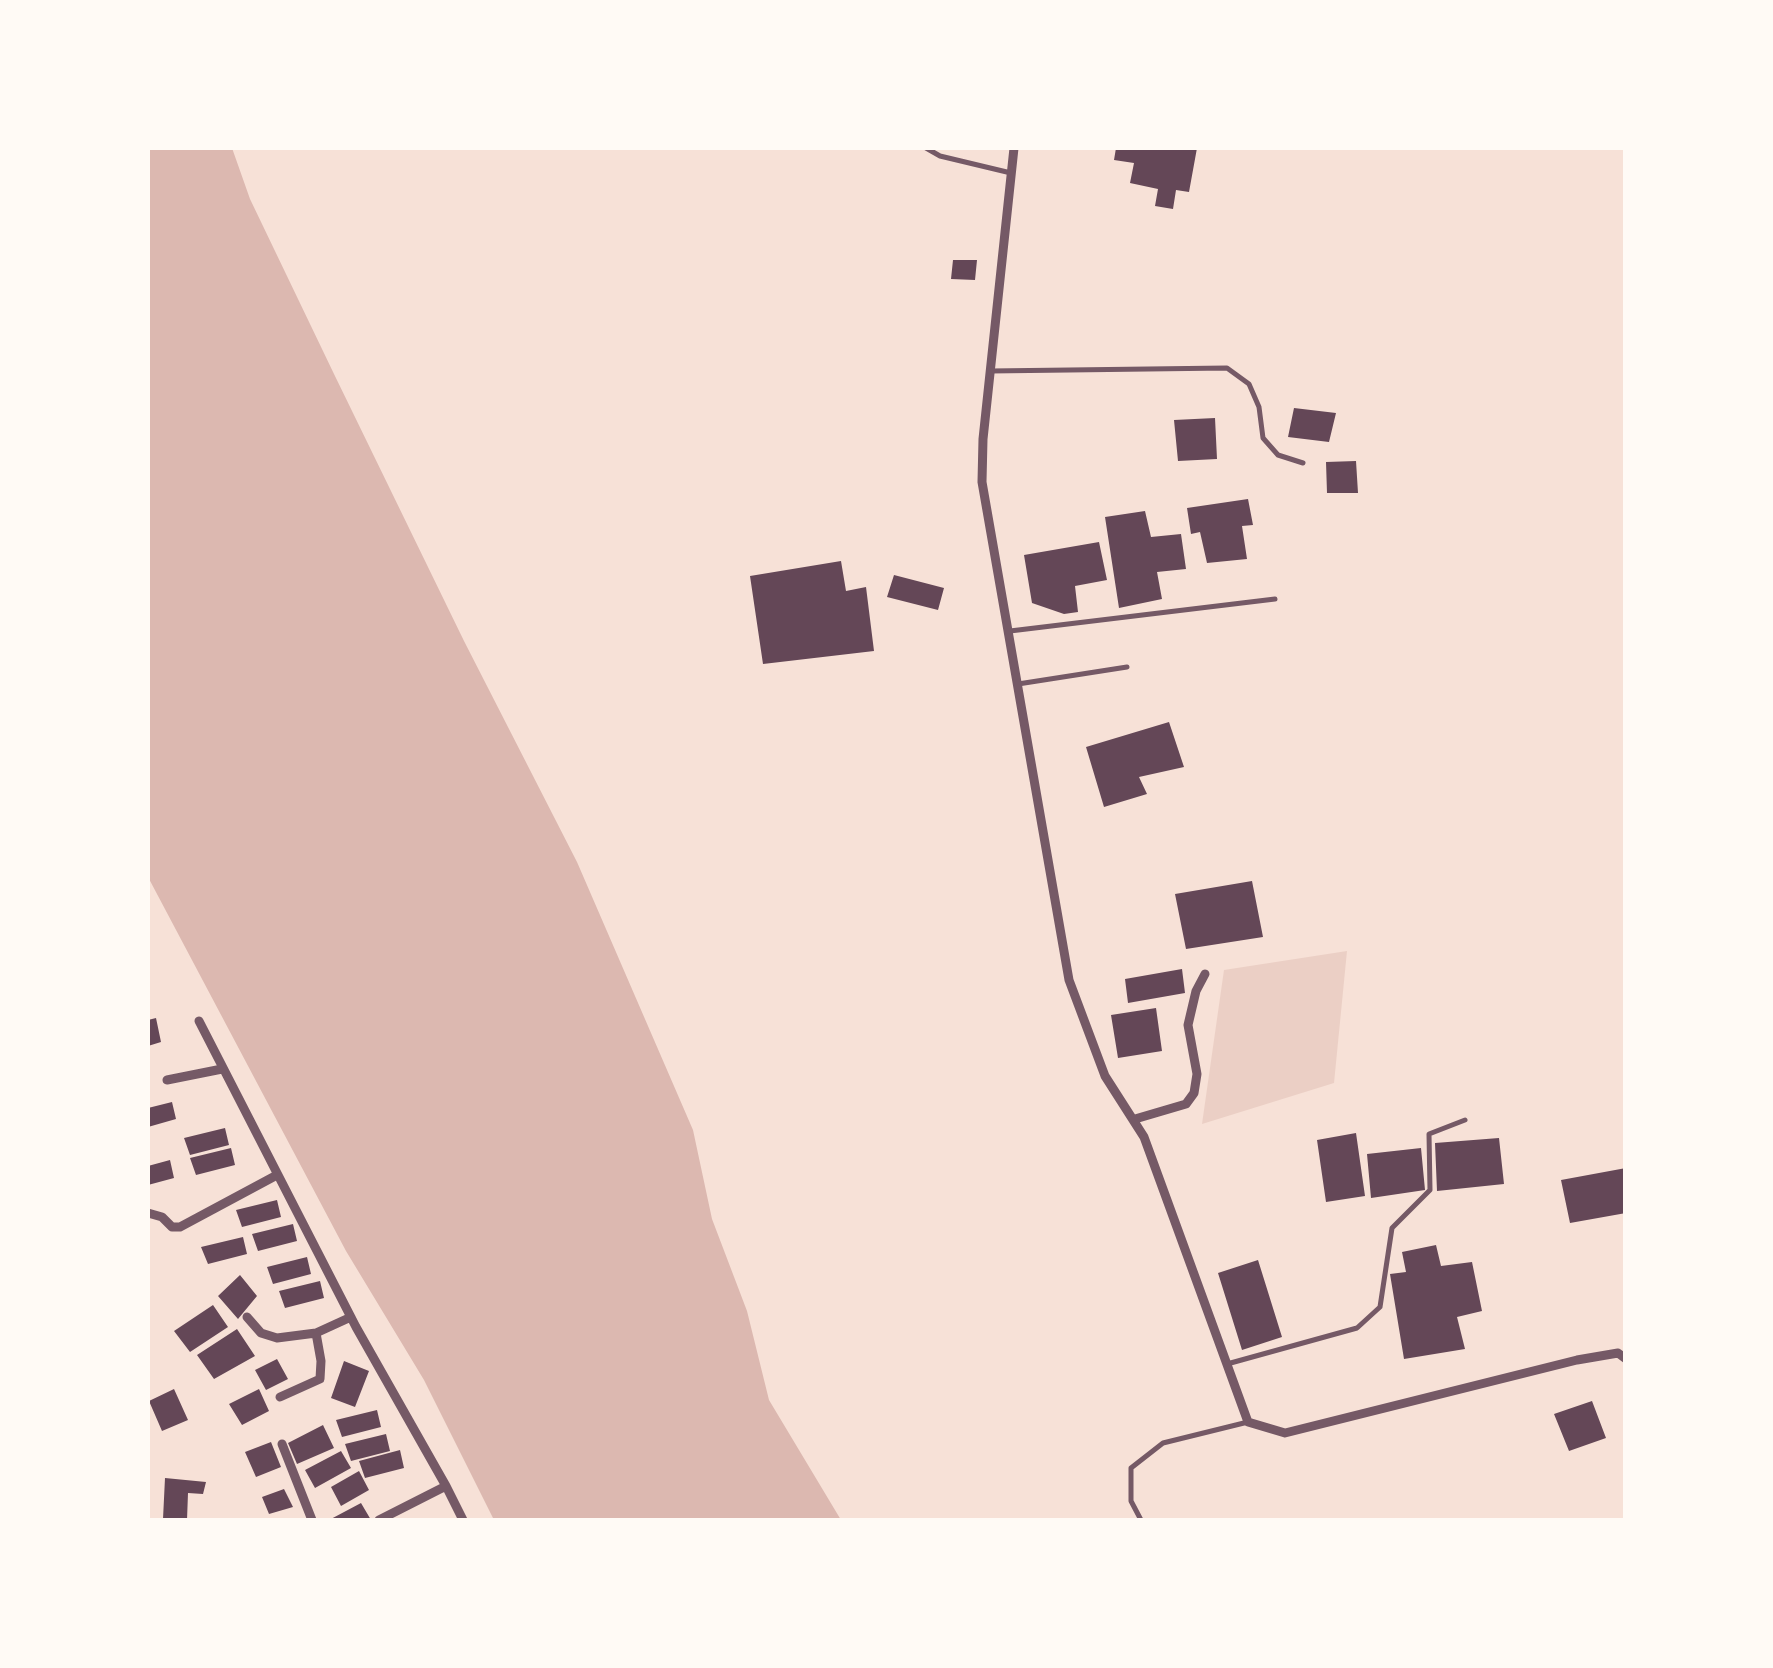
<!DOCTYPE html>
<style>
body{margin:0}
#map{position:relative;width:1773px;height:1668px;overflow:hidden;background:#f7e1d7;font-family:Barlow,sans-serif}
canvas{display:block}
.frame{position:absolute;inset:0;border:150px solid #fffaf5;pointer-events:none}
</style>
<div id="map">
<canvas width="1773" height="1668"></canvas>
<div class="frame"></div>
</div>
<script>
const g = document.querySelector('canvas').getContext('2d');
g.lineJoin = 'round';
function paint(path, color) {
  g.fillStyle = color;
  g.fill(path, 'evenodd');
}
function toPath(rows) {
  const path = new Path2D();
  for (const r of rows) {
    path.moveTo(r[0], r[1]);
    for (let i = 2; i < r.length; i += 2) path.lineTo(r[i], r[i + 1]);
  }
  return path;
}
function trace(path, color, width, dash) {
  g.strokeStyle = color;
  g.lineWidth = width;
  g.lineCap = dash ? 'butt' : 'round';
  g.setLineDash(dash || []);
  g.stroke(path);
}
paint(toPath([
 [1347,951,1334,1083,1202,1124,1224,970]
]), '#ebcfc5');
paint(toPath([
 [148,148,232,148,250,199,334,374,464,641,577,862,693,1130,712,1219,747,1311,769,1400,841,1520,494,1520,424,1380,346,1251,148,877]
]), '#dcb8b0');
paint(toPath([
 [1116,148,1197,148,1189,192,1176,190,1173,209,1155,206,1158,189,1130,183,1134,163,1114,160],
 [953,260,977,260,975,280,951,279],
 [1294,408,1336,413,1329,442,1288,437],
 [1215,418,1217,459,1178,461,1174,420],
 [1356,461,1358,493,1327,493,1326,462],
 [1248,499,1253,525,1242,526,1247,559,1207,563,1200,532,1191,534,1187,508],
 [1145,511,1151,537,1181,534,1186,569,1157,572,1162,599,1119,608,1105,517],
 [1099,542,1107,580,1075,586,1078,612,1064,614,1032,603,1024,555],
 [841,561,846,591,866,587,874,651,763,664,750,576],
 [894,575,944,588,938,610,887,597],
 [1169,722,1184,767,1139,777,1147,794,1104,807,1086,747],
 [1252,881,1263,937,1186,949,1175,894],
 [1182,969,1185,993,1128,1003,1125,979],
 [1156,1008,1162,1051,1118,1058,1111,1015],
 [156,1018,161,1042,148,1046,148,1020],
 [172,1102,176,1119,148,1127,148,1108],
 [225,1128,229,1145,190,1155,184,1138],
 [1356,1133,1365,1196,1326,1202,1317,1140],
 [1499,1138,1504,1184,1437,1191,1435,1143],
 [231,1148,235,1165,196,1175,190,1158],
 [1421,1148,1425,1190,1371,1198,1367,1154],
 [170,1160,174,1178,148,1185,148,1166],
 [1626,1168,1626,1213,1570,1223,1561,1180],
 [277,1200,281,1217,242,1227,236,1210],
 [293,1224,297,1241,258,1251,252,1234],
 [243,1237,247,1254,208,1264,201,1247],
 [1436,1245,1441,1266,1472,1262,1482,1311,1457,1317,1465,1349,1404,1359,1390,1274,1406,1272,1402,1252],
 [307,1257,311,1274,273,1284,267,1267],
 [1258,1260,1282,1337,1242,1350,1218,1273],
 [240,1275,257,1296,238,1319,218,1296],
 [320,1281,324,1298,285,1308,279,1291],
 [213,1305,228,1327,190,1352,174,1331],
 [237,1329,255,1356,214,1379,197,1355],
 [277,1359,288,1379,266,1390,255,1370],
 [344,1361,369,1371,355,1407,331,1398],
 [174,1389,188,1420,162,1431,149,1401],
 [259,1389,269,1411,242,1425,229,1404],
 [1592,1401,1606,1438,1569,1451,1554,1414],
 [377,1410,381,1427,342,1437,336,1420],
 [323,1425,334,1448,297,1464,288,1443],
 [386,1434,390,1451,351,1461,345,1444],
 [271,1442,281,1467,256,1477,245,1452],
 [400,1450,404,1468,365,1478,359,1461],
 [341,1451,351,1468,315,1488,305,1470],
 [359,1471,369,1490,341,1506,331,1487],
 [165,1478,206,1482,203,1494,188,1493,187,1520,163,1519],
 [284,1489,293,1507,269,1514,262,1497],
 [361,1503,371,1520,329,1520]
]), '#644757');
trace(toPath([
 [926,148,940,156,1011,173],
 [990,371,1227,368,1249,384,1259,407,1263,438,1278,455,1303,463],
 [1010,631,1275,599],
 [1018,684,1127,667],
 [1227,1364,1357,1328,1380,1307,1392,1228,1430,1190,1429,1134,1465,1120],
 [1141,1520,1131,1501,1131,1468,1163,1443,1248,1422]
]), '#755966', 5);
trace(toPath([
 [1014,148,983,439,982,482,1069,980,1105,1076,1144,1137,1248,1422,1285,1433,1577,1360,1618,1353,1626,1359],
 [199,1021,356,1327,446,1486,379,1520],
 [167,1080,222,1069],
 [1135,1119,1186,1104,1194,1093,1197,1074,1188,1025,1196,991,1205,974],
 [148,1213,162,1217,172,1227,180,1227,277,1175],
 [247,1317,261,1333,277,1338,316,1333,351,1317],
 [280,1397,320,1379,321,1361,316,1333],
 [282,1444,312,1520],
 [446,1486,463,1520]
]), '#755966', 9);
</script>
